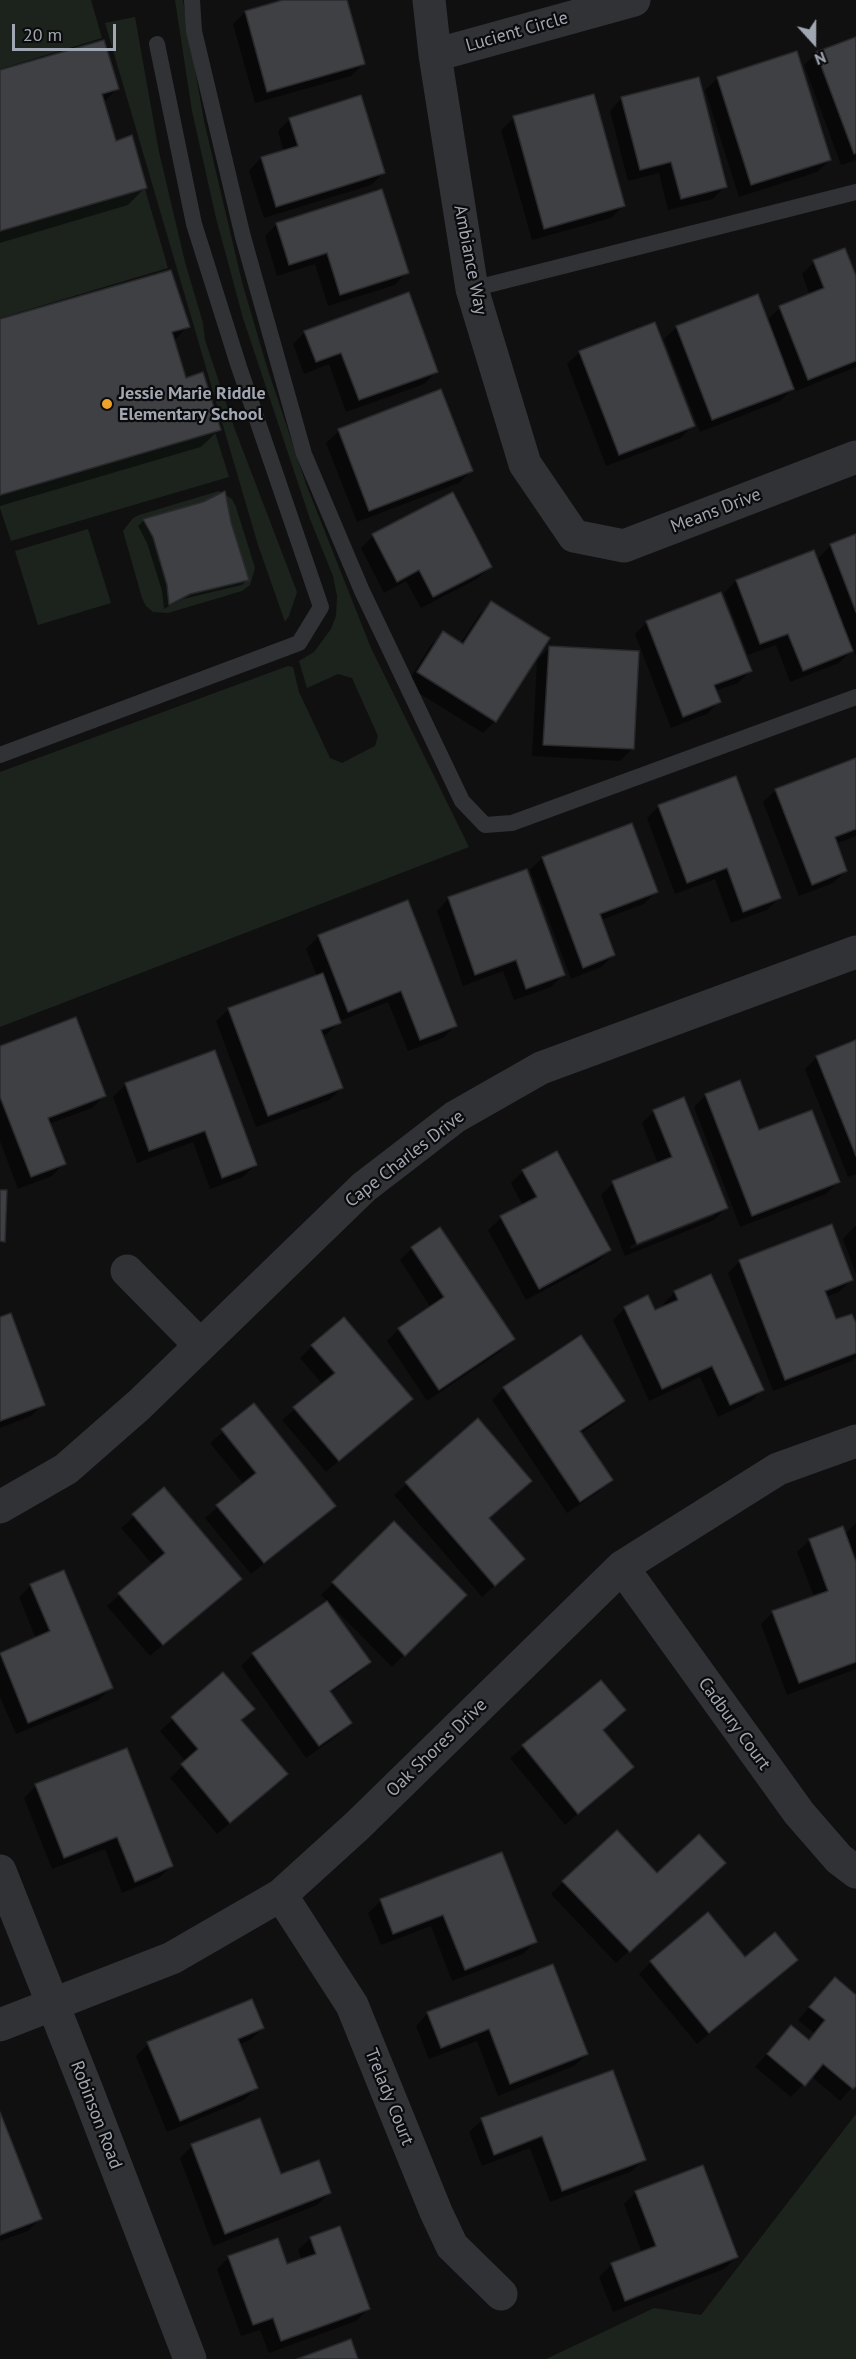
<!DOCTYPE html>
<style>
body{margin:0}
#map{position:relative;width:856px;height:2359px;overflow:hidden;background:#101011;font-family:"PT Sans",sans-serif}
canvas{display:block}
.north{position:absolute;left:784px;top:12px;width:60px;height:60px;-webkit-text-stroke:4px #0b0b0c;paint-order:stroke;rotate:159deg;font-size:16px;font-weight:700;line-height:24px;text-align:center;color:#a1a7b2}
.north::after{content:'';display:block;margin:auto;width:21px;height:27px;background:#a1a7b2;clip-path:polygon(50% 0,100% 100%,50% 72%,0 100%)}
.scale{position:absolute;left:12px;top:24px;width:104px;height:27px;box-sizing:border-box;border:3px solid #a1a7b2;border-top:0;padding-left:8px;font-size:18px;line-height:21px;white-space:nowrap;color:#a1a7b2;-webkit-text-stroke:4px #0b0b0c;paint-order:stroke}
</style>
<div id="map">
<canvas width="856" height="2359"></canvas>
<div class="north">N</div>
<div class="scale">20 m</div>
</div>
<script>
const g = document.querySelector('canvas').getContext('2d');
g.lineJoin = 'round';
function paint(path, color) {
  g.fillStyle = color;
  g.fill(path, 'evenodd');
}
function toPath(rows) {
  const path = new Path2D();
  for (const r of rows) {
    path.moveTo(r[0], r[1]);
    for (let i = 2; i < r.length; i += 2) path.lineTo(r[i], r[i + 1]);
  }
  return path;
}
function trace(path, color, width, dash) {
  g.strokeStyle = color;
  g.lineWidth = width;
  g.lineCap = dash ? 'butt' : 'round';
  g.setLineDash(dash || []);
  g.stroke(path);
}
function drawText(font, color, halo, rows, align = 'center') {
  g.font = font + ' "PT Sans",sans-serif';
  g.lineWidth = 4.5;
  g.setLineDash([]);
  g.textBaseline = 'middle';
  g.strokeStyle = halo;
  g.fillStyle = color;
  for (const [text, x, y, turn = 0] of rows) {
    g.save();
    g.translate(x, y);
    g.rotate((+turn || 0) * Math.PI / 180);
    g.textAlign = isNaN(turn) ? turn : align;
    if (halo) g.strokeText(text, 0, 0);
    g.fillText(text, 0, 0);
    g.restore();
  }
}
paint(toPath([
 [0,0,91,0,102,38,0,69],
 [175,0,183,0,204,121,242,282,266,364,306,484,371,648,469,847,0,1027,0,772,288,666,293,667,299,692,330,758,342,763,375,746,378,736,352,678,338,674,307,688,299,661,314,652,331,629,336,616,337,596,333,576,310,519,243,318,216,218,192,111],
 [135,17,159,152,185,262,203,323,205,340,234,427,297,592,289,616,285,622,258,545,105,23],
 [145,189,168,268,0,318,0,231],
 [215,432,229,477,11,541,0,508,0,495],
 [219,491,232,499,236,507,255,568,250,585,242,591,168,613,153,612,146,606,142,598,123,531,133,518,139,515],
 [88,529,111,603,38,625,15,551],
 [856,2114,856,2359,546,2359,654,2308,701,2315]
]), '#1c231d');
paint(toPath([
 [289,0,345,0,363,64,351,76,255,103,233,24,245,12],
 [856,38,856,160,841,165,804,65,817,53],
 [0,72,117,89,103,103,115,143,146,187,128,205,0,243],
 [718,78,830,160,817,172,739,197,705,90],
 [622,98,725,186,713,199,668,210,659,173,628,181,610,111],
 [514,118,623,206,611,218,532,240,501,130],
 [290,119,383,173,371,185,264,218,249,171,261,158,284,152,278,131],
 [277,224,407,272,395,285,328,306,315,264,277,276,265,236],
 [814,262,856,280,856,367,796,391,794,387,780,401,700,432,664,339,677,327,766,321,780,308,810,296,802,274],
 [0,320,188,326,173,342,185,380,219,430,201,447,0,506],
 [305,332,437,371,424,384,346,412,329,364,304,374,293,344],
 [580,352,693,425,681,438,606,466,567,364],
 [441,391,471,471,459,483,357,522,326,443,339,431],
 [452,494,490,567,477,579,421,608,406,581,384,593,361,548,373,536],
 [144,520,229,522,248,579,242,585,183,599,164,609,162,591,147,543,138,526],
 [856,536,856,656,853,649,839,663,790,682,776,645,748,655,724,593,736,581,817,560,831,545],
 [491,603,495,721,483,733,406,685,431,645,444,633,460,644,479,615],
 [647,622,750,671,738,683,715,691,719,702,707,714,671,728,635,634],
 [549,648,632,749,620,761,532,756,537,660],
 [856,759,856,836,835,844,846,871,833,883,799,896,763,802,776,790],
 [659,806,780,897,767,910,731,923,715,879,675,894,647,818],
 [631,825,656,891,644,904,601,920,614,955,601,967,571,979,530,870,542,858],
 [449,898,563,975,551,987,514,1000,503,971,463,986,437,911],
 [407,902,455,1026,443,1038,408,1051,388,1002,340,1021,327,1034,322,1036,342,1088,329,1100,256,1127,216,1021,229,1009,317,976,306,949,318,937],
 [856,1042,856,1174,848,1177,805,1069,817,1057],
 [0,1047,104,1096,92,1108,49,1124,64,1163,52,1176,18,1189,0,1141],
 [214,1052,255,1165,243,1177,210,1189,193,1142,137,1163,113,1097,126,1084],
 [706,1095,758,1132,838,1182,826,1194,740,1227,694,1107],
 [654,1111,726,1208,714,1220,625,1256,601,1195,613,1183,658,1164,642,1123],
 [714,1213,714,1216,631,1249,630,1246],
 [523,1171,609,1250,597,1262,526,1300,488,1230,501,1218,523,1206,511,1183],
 [855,1226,856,1226,856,1274,843,1239],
 [412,1248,513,1339,501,1351,427,1401,387,1341,399,1329,431,1308,400,1260],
 [740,1261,851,1280,839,1292,826,1297,835,1321,856,1327,856,1357,852,1361,773,1391,728,1273],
 [675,1292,762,1390,750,1402,718,1417,700,1377,649,1401,613,1320,625,1308,655,1312,664,1308,663,1304],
 [0,1318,43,1404,31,1416,0,1428],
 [312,1346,411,1399,326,1472,282,1420,323,1385,300,1358],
 [504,1388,623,1401,611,1413,580,1434,611,1480,598,1492,567,1513,492,1400],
 [254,1405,334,1506,321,1518,251,1574,205,1518,244,1485,210,1443],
 [478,1421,488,1518,511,1571,482,1597,394,1495],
 [164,1490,240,1579,150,1656,107,1606,153,1565,121,1528],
 [394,1523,465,1595,392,1667,321,1595],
 [856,1523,856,1669,787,1695,761,1624,773,1612,814,1597,797,1552,810,1540,844,1535],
 [31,1585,111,1687,99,1700,16,1734,0,1697,0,1654,36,1639,19,1597],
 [253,1654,369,1662,357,1674,330,1693,350,1722,338,1735,306,1758,241,1666],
 [223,1674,252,1708,240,1721,274,1786,217,1834,170,1778,186,1762,160,1731],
 [601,1682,624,1710,602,1731,632,1767,565,1825,510,1758],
 [36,1786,172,1866,159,1878,122,1893,105,1849,52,1869,24,1798],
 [502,1854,535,1942,523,1954,452,1981,431,1926,381,1945,368,1913,381,1901],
 [657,1875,711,1875,616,1963,551,1894,563,1882],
 [745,1959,796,1960,697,2044,639,1974,651,1962],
 [553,1966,587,2054,574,2066,498,2096,477,2041,429,2059,416,2026,428,2013],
 [823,1991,856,1997,856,2083,840,2101,811,2076,791,2097,755,2067,791,2027,808,2040,814,2033,798,2020],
 [263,2028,250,2040,239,2045,256,2088,244,2100,167,2132,136,2056,148,2044],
 [0,2114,40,2219,28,2231,0,2241],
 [482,2120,644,2159,632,2171,550,2202,530,2148,482,2166,469,2132],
 [192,2146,280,2176,330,2193,317,2205,213,2246,180,2158],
 [636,2192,737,2257,724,2269,613,2312,599,2277,612,2264,642,2253,624,2204],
 [311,2238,368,2309,356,2321,269,2353,260,2330,241,2336,217,2269,229,2257,286,2266,302,2260,298,2250]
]), '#0007');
const building = toPath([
 [283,0,347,0,365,64,267,92,245,11,283,0],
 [856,37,856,153,854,154,816,52,856,37],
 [104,40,119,89,102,94,116,141,132,135,147,188,0,231,0,70,104,40],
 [797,51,831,160,751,185,717,77,797,51],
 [699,77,727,187,681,199,671,162,640,170,621,97,699,77],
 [594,94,625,206,544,229,513,116,594,94],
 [361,95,385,173,276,207,261,157,298,146,289,118,361,95],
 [382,189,409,273,340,295,327,253,289,265,276,223,382,189],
 [845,248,856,276,856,361,808,380,779,306,824,288,813,260,845,248],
 [171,270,190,327,172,332,186,378,203,372,221,430,0,495,0,319,171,270],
 [409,292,438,372,359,400,341,353,316,362,304,331,409,292],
 [758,294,794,389,712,420,676,326,758,294],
 [655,322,695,426,619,455,579,351,655,322],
 [441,389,473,471,369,511,338,429,441,389],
 [225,491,231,522,249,580,190,594,169,605,167,585,153,537,143,519,203,502,225,491],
 [453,492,492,567,433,597,419,570,397,582,372,534,453,492],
 [856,534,856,612,830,544,856,534],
 [814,550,853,651,803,671,788,634,760,644,736,580,814,550],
 [721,592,752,671,714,685,721,702,683,717,646,621,721,592],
 [491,601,550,638,496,722,417,672,443,631,463,644,491,601],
 [549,646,639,651,634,749,543,745,549,646],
 [856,758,856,829,835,837,847,871,812,885,775,789,856,758],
 [736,776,781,898,743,912,727,868,687,883,658,805,736,776],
 [632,823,658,892,600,914,615,955,583,968,542,857,632,823],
 [527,869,565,975,526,989,516,960,475,975,448,897,527,869],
 [408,900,457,1026,420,1040,401,991,348,1012,318,935,408,900],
 [323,973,341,1023,321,1030,343,1088,268,1116,228,1008,323,973],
 [76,1017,106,1096,48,1118,66,1164,31,1177,0,1097,0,1046,76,1017],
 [856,1040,856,1156,816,1056,856,1040],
 [215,1050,257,1165,222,1178,205,1131,149,1151,125,1083,215,1050],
 [740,1080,759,1130,812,1110,840,1182,752,1216,705,1094,740,1080],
 [684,1097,728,1208,637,1244,612,1181,672,1157,653,1110,684,1097],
 [557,1151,611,1250,539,1289,500,1216,537,1197,522,1170,557,1151],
 [0,1190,7,1190,5,1242,0,1241,0,1190],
 [832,1224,853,1280,825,1291,836,1319,852,1314,856,1323,856,1353,785,1380,739,1260,832,1224],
 [440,1227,515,1339,439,1390,398,1328,444,1297,411,1247,440,1227],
 [711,1274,764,1390,730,1405,712,1366,662,1389,624,1307,648,1295,655,1310,678,1300,674,1291,711,1274],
 [11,1313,45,1405,0,1421,0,1317,11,1313],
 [344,1317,413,1399,339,1461,293,1407,335,1373,311,1345,344,1317],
 [581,1335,625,1401,580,1431,613,1480,580,1502,503,1387,581,1335],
 [254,1403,336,1506,264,1563,216,1505,256,1473,221,1429,254,1403],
 [478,1418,532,1481,489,1518,525,1559,495,1586,405,1482,478,1418],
 [164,1487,242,1579,163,1645,118,1593,165,1553,132,1514,164,1487],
 [394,1521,467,1595,405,1656,332,1582,394,1521],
 [843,1526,856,1562,856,1662,799,1683,772,1611,828,1591,809,1539,843,1526],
 [64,1570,113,1688,28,1723,0,1653,50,1631,30,1584,64,1570],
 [327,1601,371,1662,330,1691,352,1723,319,1746,252,1653,327,1601],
 [223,1672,255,1709,241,1720,288,1774,230,1823,181,1764,198,1749,171,1717,223,1672],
 [601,1680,626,1710,603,1730,634,1767,578,1814,522,1745,601,1680],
 [127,1748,173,1866,135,1882,117,1837,64,1858,35,1784,127,1748],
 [617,1830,657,1873,699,1834,726,1863,630,1952,562,1881,617,1830],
 [502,1852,537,1942,465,1970,443,1915,393,1934,380,1899,502,1852],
 [708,1912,745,1957,775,1932,798,1960,709,2033,650,1961,708,1912],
 [553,1964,588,2054,510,2084,489,2029,441,2048,427,2012,553,1964],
 [835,1977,856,1995,856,2086,853,2089,823,2064,805,2086,767,2054,791,2025,809,2040,825,2020,809,2007,835,1977],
 [252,1999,264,2028,238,2039,258,2088,180,2121,147,2042,252,1999],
 [613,2070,646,2160,562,2191,542,2136,494,2155,481,2118,613,2070],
 [0,2112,42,2219,0,2235,0,2112],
 [260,2118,281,2174,319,2160,331,2193,225,2234,191,2144,260,2118],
 [703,2165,738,2257,625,2301,611,2263,656,2246,635,2191,703,2165],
 [340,2226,370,2309,281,2341,273,2318,253,2325,228,2256,278,2238,287,2264,316,2254,310,2237,340,2226],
 [351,2339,358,2359,297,2359,351,2339]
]);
paint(building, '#3f4044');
trace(building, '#2a2a2d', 1.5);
trace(toPath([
 [192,0,194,31,243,237,304,454,362,591,462,801,485,825,512,823,856,697],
 [472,289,856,192],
 [0,755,299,643,321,607,239,367,194,224,157,44]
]), '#313236', 16);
trace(toPath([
 [429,0,435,55,472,289,525,464,574,536,624,546,856,457],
 [435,55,634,0],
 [127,1271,200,1345],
 [0,1507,66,1469,139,1405,364,1187,455,1117,541,1068,856,952],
 [622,1567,799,1813,839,1859,856,1872],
 [281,1895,352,2005,436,2212,452,2246,501,2294],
 [0,2025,172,1958,281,1895,357,1826,622,1567,778,1469,856,1441]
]), '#313236', 33);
trace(toPath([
 [0,1871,88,2093,190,2359]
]), '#313236', 33);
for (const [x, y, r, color] of [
 [107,404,6,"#efa229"]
]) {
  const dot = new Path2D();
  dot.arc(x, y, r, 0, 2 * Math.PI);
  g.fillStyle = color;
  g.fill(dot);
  trace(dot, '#0b0b0c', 2);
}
drawText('18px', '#a1a7b2', '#0b0b0c', [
 ["Lucient Circle",517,32,-16],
 ["Ambiance Way",470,260,79],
 ["Means Drive",716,511,-21],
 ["Cape Charles Drive",405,1159,-38],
 ["Cadbury Court",734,1724,54],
 ["Oak Shores Drive",437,1748,-44],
 ["Trelady Court",389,2097,68],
 ["Robinson Road",96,2115,69]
]);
drawText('bold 18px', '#a1a7b2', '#0b0b0c', [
 ["Jessie Marie Riddle",119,394],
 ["Elementary School",119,415]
], 'left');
</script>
